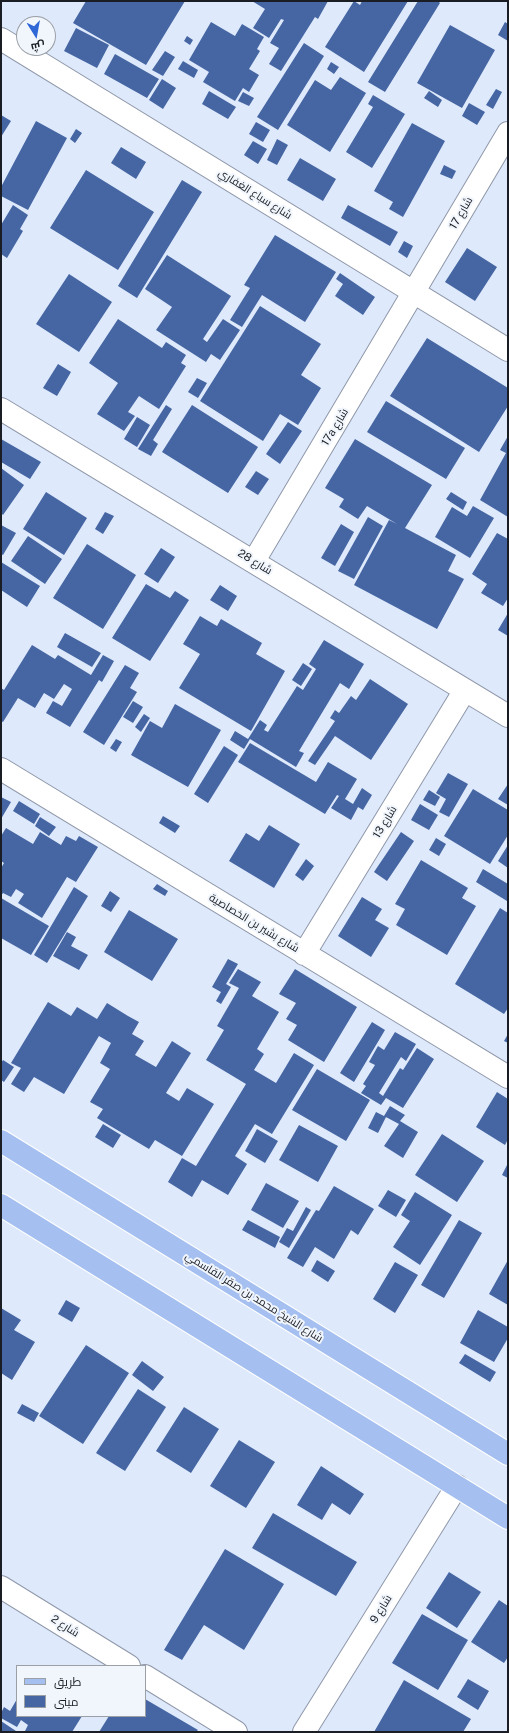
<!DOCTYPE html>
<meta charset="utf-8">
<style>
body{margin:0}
#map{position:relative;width:509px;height:1733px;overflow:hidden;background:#dee9fb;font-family:"Public Sans",Cairo,sans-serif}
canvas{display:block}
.frame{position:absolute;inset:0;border:2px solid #1a1d24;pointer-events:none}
.legend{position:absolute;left:16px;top:1665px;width:130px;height:52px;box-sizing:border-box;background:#f1f6fd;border:1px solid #9b9fa6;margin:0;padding:5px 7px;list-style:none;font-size:12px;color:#1a1d24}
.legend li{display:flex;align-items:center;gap:8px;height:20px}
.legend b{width:20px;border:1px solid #9b9fa6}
.north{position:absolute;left:16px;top:16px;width:40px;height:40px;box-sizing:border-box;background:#f1f6fd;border:1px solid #9b9fa6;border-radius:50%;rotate:169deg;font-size:11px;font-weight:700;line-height:16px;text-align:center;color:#1a1d24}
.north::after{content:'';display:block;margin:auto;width:14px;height:18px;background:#2f68d6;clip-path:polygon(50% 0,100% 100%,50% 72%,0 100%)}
</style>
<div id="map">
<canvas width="509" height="1733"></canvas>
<div class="frame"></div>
<ul class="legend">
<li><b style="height:5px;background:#a4bff0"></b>طريق</li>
<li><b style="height:11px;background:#4566a3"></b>مبنى</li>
</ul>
<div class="north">ش</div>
</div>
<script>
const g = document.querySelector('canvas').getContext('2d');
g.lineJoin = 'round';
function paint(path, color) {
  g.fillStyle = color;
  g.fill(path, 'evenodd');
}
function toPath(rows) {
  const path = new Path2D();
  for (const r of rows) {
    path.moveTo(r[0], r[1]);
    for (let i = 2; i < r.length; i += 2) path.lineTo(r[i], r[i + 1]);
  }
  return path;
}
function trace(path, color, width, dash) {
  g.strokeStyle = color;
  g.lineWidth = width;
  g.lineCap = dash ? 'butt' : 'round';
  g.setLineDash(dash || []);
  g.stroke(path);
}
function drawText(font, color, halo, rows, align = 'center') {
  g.font = font + ' "Public Sans",Cairo,sans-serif';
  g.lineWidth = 4;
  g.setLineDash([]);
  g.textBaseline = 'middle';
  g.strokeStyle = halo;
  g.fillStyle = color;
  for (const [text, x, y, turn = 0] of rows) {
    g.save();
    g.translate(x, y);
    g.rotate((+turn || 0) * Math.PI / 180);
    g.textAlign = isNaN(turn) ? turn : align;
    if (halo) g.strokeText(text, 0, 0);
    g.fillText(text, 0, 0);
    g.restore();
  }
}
paint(toPath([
 [86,1,185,1,146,65,73,23],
 [252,1,328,1,318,19,315,17,281,71,269,64,279,48,270,43,284,20,281,19,269,38,253,28,265,9],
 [354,1,360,5,362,1,408,1,364,72,325,47],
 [418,1,438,1,440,3,385,92,368,82],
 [211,22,235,36,242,24,264,37,257,49,260,51,249,69,259,75,249,92,243,88,235,101,203,82,209,72,189,60],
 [505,22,508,24,508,41,498,35],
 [450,25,495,50,462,108,417,83],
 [76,28,109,45,97,68,64,51],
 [187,36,193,40,190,45,184,41],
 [304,43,324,56,278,130,257,117],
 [165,51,175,57,163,76,152,70],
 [115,54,159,79,147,98,104,74],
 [183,61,198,70,194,78,178,69],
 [331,62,339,67,334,74,327,69],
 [340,77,366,93,330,152,287,125,315,80,331,90],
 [162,79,176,88,163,109,149,100],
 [496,89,502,92,493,109,486,105],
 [209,91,236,107,228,119,202,104],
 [429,91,442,100,438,107,424,98],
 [243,92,254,98,249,106,238,101],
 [373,95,405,114,372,168,346,152,373,107,368,104],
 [469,103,485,112,477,125,462,116],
 [1,115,11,121,1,137],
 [36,121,67,138,28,210,1,196,1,187],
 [256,122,270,130,263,142,249,134],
 [412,123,445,141,403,217,389,209,393,202,374,191],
 [76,129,82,133,75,143,70,139],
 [277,139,288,145,277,165,267,160],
 [253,141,267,149,258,164,244,155],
 [121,147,146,162,136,179,111,163],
 [300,158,336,179,323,201,287,180],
 [444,165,456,171,452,179,440,174],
 [86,170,154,212,118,270,50,228],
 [182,180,202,192,137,298,118,286],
 [13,205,28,215,20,229,23,231,7,258,1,254,1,225],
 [348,205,398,232,390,246,341,218],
 [275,235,336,272,305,322,262,295,242,327,230,320,250,288,244,285],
 [404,241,413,246,407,258,398,252],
 [467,248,497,267,475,301,445,282],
 [167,255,231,296,203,339,207,342,223,319,240,330,220,360,211,354,206,362,156,330,172,307,145,289],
 [340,273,375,297,363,315,335,296,343,284,336,279],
 [69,274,112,302,79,352,36,324],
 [260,306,321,344,301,375,321,388,298,425,280,414,263,441,200,401],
 [118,319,162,348,166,342,186,355,181,363,186,366,159,409,139,396,128,412,135,416,124,431,97,414,118,383,89,363],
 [427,338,508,388,508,406,479,452,390,396],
 [58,364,71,372,57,396,43,388],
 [197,378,207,383,198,398,188,392],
 [386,401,465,448,446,479,367,432],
 [166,405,172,409,153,440,158,444,151,456,138,449],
 [192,405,258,447,228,493,162,452],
 [137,417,150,425,137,447,124,439],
 [288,422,302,431,280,464,266,454],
 [508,436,508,517,480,500,506,453,500,450],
 [1,439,41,462,30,479,1,462],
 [355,439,432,485,405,528,456,555,448,571,464,579,437,629,354,585,389,520,397,524,367,506,358,519,339,507,344,499,325,488],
 [1,468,24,485,3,515,1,513],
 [256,471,269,479,258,495,245,487],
 [46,492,87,518,64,555,23,529],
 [451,492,467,502,463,510,446,499],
 [473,506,494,518,470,558,435,537,452,507,467,516],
 [105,512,114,516,103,534,95,529],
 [368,517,383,526,354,579,338,571],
 [341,524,354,532,335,566,321,558],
 [1,525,16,533,3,555,1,554],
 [497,533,508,539,508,598,503,606,481,593,487,584,472,574],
 [28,536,62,559,45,584,11,561],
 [87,544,136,575,103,629,53,598],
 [161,548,175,557,158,583,144,574],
 [1,562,40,586,27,607,1,590],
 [146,584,170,598,175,591,189,600,150,661,112,638],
 [220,585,237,596,228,611,210,600],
 [508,613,508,636,498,630],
 [200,616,217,626,221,619,262,643,256,654,285,671,251,731,179,688,200,654,183,644],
 [65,633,101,653,92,667,57,647],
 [324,640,364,664,349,689,340,683,299,751,304,753,296,767,250,739,244,749,230,740,235,731,248,739,260,720,267,725,264,730,268,732,297,686,303,690,316,669,309,664],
 [32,645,55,659,58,655,91,675,103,655,114,661,102,682,99,680,70,727,46,713,53,701,62,706,72,689,64,684,54,699,44,693,35,708,18,698,3,722,1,721,1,688,4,690],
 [303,663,312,669,301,686,292,680],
 [125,665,139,673,130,688,137,692,104,745,83,732],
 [370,679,408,704,371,760,335,736,315,765,308,761,335,721,330,718,335,710,339,713,351,696,356,700],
 [133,701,143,707,133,723,123,717],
 [175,704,221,730,188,787,131,755,150,721,162,728],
 [144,714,150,718,141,732,135,727],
 [116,739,122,742,116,752,110,748],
 [250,743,316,782,328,762,357,779,345,799,353,804,362,788,372,795,363,810,358,807,351,820,331,808,339,796,337,795,325,814,238,762],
 [224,746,238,755,208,803,194,794],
 [448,773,468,784,449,817,439,812,446,799,436,793],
 [508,784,508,805,498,799],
 [473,789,508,810,508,835,490,864,444,836],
 [429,790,440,797,435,806,423,800],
 [1,797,11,802,1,819],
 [19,801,40,814,34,824,13,811],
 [420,804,438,815,429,830,411,820],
 [163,816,180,826,175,833,159,823],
 [40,817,56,827,49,836,35,826],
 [269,825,300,844,274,888,229,861,246,833,259,841],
 [6,828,33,844,40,832,61,845,66,836,76,841,79,836,98,847,76,882,67,877,42,918,18,903,24,894,16,889,11,897,3,893,1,896,1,868,4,863,1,861,1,836],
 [401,832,414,841,387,881,374,872],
 [436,838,446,844,439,856,429,850],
 [508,845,508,868,498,861],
 [306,859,314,866,303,881,295,875],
 [421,860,468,888,462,898,476,906,447,955,396,925,405,909,395,904],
 [483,869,508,884,507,901,476,882],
 [157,884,168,891,165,896,153,889],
 [74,887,88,896,47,963,34,955],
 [110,891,120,898,111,912,101,906],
 [362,897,382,909,375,920,389,928,371,957,338,936],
 [1,898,49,926,31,955,1,938],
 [500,908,508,913,508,1008,504,1014,455,984],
 [129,910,178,939,152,981,104,952],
 [67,932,76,937,71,946,88,955,79,970,53,956],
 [228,959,238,964,226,984,231,987,221,1004,216,1001,221,992,212,987],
 [238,969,261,982,252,996,279,1012,257,1049,264,1054,254,1070,276,1083,294,1053,314,1065,272,1134,255,1124,235,1156,247,1164,228,1195,202,1180,192,1197,168,1182,182,1158,196,1166,246,1084,206,1060,224,1030,217,1026,239,988,229,983],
 [295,969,357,1007,324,1062,288,1040,297,1025,286,1019,296,1003,279,994],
 [48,1002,71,1016,77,1007,97,1019,107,1003,128,1016,139,1022,132,1034,144,1041,135,1055,156,1067,172,1041,191,1053,166,1093,179,1101,187,1088,214,1104,182,1156,155,1140,149,1149,97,1118,103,1109,90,1102,110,1069,100,1063,111,1043,99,1036,64,1094,34,1077,24,1092,11,1084,21,1068,11,1063],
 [372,1022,385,1030,354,1082,340,1073],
 [395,1032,416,1044,406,1061,401,1057,379,1093,383,1096,400,1068,403,1070,417,1048,434,1059,403,1108,386,1098,381,1105,361,1093,366,1086,363,1084,375,1065,369,1062,378,1046,384,1050],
 [508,1034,508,1043,504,1041],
 [3,1060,14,1067,4,1082,1,1080,1,1063],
 [317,1069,370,1100,346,1141,292,1110],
 [497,1092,508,1099,508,1139,505,1145,476,1127],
 [390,1106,405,1115,400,1121,418,1132,403,1158,384,1146,399,1124,384,1116],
 [376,1112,386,1117,378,1133,368,1128],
 [103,1124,121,1135,113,1148,95,1137],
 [299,1125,338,1146,318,1182,279,1160],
 [257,1129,278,1141,265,1163,245,1151],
 [442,1134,484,1161,457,1202,415,1175],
 [508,1163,508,1178,502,1175],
 [266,1183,299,1201,283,1228,251,1210],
 [334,1186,374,1209,358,1235,351,1230,334,1259,315,1247,303,1267,287,1258,316,1210,319,1211],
 [388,1190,406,1200,396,1217,378,1206],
 [415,1192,452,1215,420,1265,393,1247,410,1221,401,1215],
 [306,1207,311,1210,289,1248,279,1242,287,1228,293,1231],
 [248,1220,280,1237,275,1248,242,1230],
 [459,1220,482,1233,444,1298,421,1285],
 [317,1260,335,1271,328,1282,311,1271],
 [508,1260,508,1305,489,1294],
 [395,1262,418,1275,395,1313,373,1299],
 [66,1300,80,1308,72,1322,58,1314],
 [1,1308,21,1320,14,1330,35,1342,12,1380,1,1373],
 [478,1310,508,1327,508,1338,494,1362,460,1343],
 [86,1345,129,1373,83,1444,39,1416],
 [465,1354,496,1372,490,1382,459,1363],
 [142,1361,164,1377,153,1391,132,1375],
 [138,1389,166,1407,125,1471,96,1453],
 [22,1404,39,1413,34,1422,17,1413],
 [184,1407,219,1429,191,1473,156,1451],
 [239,1440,275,1462,246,1508,210,1486],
 [321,1466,364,1494,350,1515,332,1503,322,1520,297,1505],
 [273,1513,357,1562,336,1596,252,1548],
 [225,1549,284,1584,244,1650,204,1625,182,1660,164,1650],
 [449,1572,481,1592,457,1628,426,1608],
 [499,1600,508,1606,508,1657,504,1663,471,1642],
 [422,1614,468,1640,438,1690,392,1663],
 [468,1679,489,1691,478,1710,457,1697],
 [404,1680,471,1719,463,1732,374,1732],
 [17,1699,17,1716,82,1716,72,1732,27,1732,25,1731,28,1725,21,1720,17,1727,1,1718,1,1713,4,1707,10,1711],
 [145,1699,198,1730,196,1732,99,1732,109,1716,145,1716],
 [1,1721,16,1731,15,1732,1,1732]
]), '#4566a3');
const street = toPath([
 [1,39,508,350],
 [1,409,508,716],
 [254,561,508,133],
 [1,769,508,1077],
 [304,954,465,690],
 [1,1587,129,1666],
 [145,1676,236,1732],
 [304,1732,457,1486]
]);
const primary = toPath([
 [1,1141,508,1454],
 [1,1205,508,1518]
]);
trace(street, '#8f98a9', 24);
trace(primary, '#fff', 24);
trace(street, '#fff', 22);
trace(primary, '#a4bff0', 22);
drawText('11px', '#1a1d24', '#f1f6fd', [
 ["شارع سباع الغفاري",255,194,32],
 ["شارع 17",461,213,-60],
 ["17a شارع",335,427,-59],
 ["شارع 28",255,562,31],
 ["شارع 13",385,822,-59],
 ["شارع بشير بن الخصاصية",254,923,31],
 ["شارع الشيخ محمد بن صقر القاسمي",254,1297,32],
 ["شارع 9",381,1609,-58],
 ["شارع 2",65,1626,32]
]);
</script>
